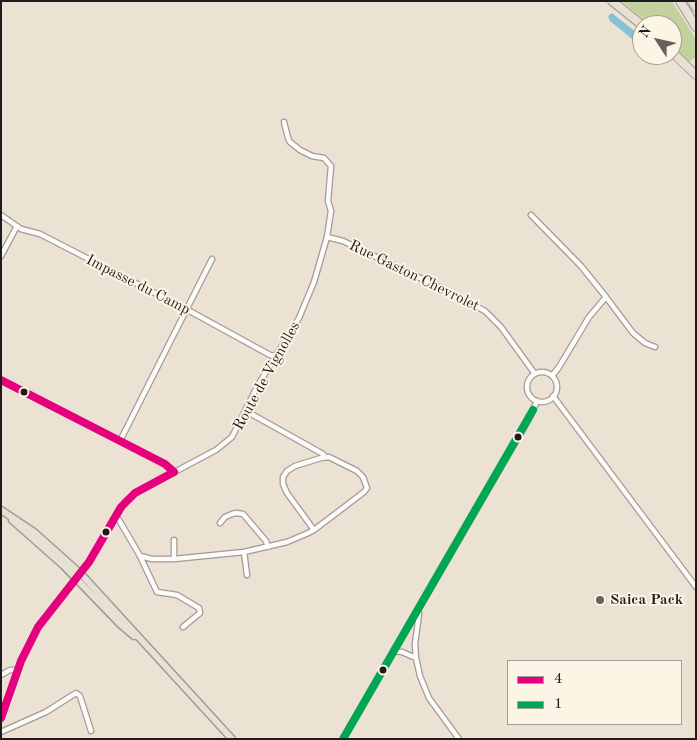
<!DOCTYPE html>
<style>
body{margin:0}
#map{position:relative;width:697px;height:740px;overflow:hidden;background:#ece2d4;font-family:"Old Standard TT",serif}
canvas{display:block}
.frame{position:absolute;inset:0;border:2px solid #1c1c1c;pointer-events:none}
.legend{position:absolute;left:507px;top:660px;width:175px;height:65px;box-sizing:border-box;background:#fcf5e5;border:1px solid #a29e95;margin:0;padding:6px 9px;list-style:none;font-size:15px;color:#1c1c1c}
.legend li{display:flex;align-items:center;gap:10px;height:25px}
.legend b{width:25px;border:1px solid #a29e95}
.north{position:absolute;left:632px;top:15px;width:50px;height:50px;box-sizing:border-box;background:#fcf5e5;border:1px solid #a29e95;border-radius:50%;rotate:305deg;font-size:14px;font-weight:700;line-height:20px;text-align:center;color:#1c1c1c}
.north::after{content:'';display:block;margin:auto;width:18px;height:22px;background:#65615c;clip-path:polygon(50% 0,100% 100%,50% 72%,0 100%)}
</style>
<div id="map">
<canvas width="697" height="740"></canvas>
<div class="frame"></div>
<ul class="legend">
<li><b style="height:6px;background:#e5007d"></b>4</li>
<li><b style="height:6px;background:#00a651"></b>1</li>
</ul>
<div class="north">N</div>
</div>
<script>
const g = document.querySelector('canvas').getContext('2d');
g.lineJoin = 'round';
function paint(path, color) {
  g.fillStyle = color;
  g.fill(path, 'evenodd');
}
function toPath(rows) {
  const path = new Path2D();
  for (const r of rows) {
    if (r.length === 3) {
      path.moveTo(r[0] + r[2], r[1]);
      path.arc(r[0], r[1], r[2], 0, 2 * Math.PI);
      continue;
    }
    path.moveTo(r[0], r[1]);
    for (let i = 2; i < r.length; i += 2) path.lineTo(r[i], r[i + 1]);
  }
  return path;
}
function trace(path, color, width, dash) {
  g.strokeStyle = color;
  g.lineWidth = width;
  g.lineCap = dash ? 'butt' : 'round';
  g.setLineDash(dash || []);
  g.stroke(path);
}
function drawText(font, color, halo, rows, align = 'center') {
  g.font = font + ' "Old Standard TT",serif';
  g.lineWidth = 4;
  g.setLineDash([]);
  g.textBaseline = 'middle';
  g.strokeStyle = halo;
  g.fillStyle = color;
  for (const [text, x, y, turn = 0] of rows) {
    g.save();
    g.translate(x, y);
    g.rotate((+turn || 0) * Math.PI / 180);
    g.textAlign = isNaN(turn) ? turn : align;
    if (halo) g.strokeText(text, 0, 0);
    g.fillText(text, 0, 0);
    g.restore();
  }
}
paint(toPath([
 [621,1,672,1,696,39,696,57,689,62,672,46,672,25,651,25]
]), '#c1d29c');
paint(toPath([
 [612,13,642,37,642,47,610,21,608,16]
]), '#86c2d7');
const minor = toPath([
 [284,122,288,138,290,142,300,150,312,156,324,158,331,166,328,201,331,211,327,237],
 [1,215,21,229,40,234,186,309,270,355,275,356],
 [531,215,581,266,606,297,589,317,559,367,552,376],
 [1,256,17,226],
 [606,297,633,333,645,343,655,347],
 [542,387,15],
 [1,380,165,464,174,472],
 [553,396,696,587],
 [246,411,323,454,325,457],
 [120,441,212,259],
 [115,517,119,520,140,556,157,592,177,595,199,608,200,613,183,627],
 [220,523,225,517,232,514,236,513,243,514,266,541,268,547],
 [174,540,174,559],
 [244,552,247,575],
 [140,556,152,559,174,559,244,552,287,542,306,534,314,530,364,492,367,488,363,477,357,471,329,457,321,458,295,466,287,471,283,477,283,484,287,493,314,530],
 [418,609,419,614,415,644,416,658,420,676,429,698,459,739],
 [394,651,402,652,416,658],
 [1,675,10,670,18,670],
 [1,719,21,661,38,627,89,562,125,502,135,493,216,450,232,437,258,385,299,318,314,282,327,237,343,241,445,290,485,311,501,327,535,374],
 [1,732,46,712,76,693,80,696,91,731],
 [343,739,529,419,537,401]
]);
const primary = toPath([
 [1,510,34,532,81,574,232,739],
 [12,520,64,566,120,624,134,636]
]);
const motorway = toPath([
 [612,1,642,25],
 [680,1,696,27],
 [692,1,696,7],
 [672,52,696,75]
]);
trace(minor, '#a19b93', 7);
trace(primary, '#a19b93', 9);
trace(motorway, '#a19b93', 10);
trace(minor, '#fcfbf9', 4.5);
trace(primary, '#e6e1d4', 6);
trace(motorway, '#e6e1d4', 8);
trace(toPath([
 [1,380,165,464,174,472],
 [1,718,21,661,38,627,89,562,121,507,135,493,174,472]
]), '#e5007d', 8);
trace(toPath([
 [343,739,533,410]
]), '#00a651', 8);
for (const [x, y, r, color] of [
 [24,392,4.5,"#1c1c1c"],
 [518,437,4.5,"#1c1c1c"],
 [106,532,4.5,"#1c1c1c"],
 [600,600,5,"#65615c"],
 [383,670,4.5,"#1c1c1c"]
]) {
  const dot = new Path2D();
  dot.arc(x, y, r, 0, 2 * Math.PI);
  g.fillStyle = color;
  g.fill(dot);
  trace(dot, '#fcf5e5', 2);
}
drawText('15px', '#1c1c1c', '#fcf5e5', [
 ["Rue Gaston Chevrolet",414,276,26],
 ["Impasse du Camp",138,285,27],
 ["Route de Vignolles",267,376,-61]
]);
drawText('bold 15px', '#1c1c1c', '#fcf5e5', [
 ["Saica Pack",610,600]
], 'left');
</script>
